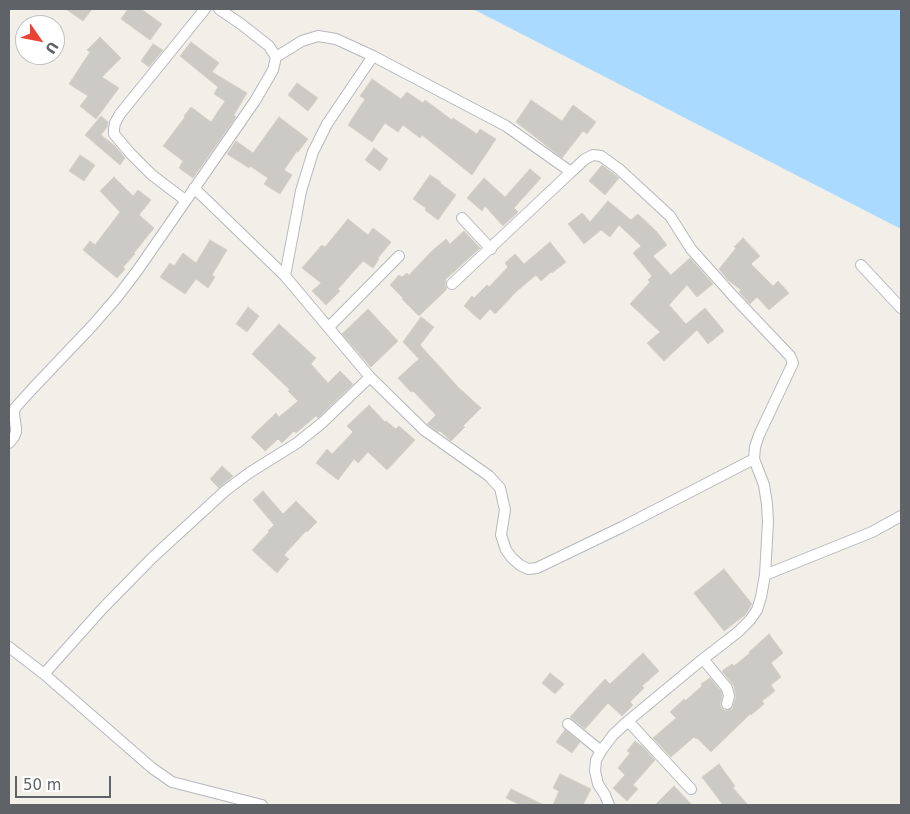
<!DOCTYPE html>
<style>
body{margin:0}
#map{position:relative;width:910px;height:814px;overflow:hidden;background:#f1efe8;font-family:"DejaVu Sans",sans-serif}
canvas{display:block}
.frame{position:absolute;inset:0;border:10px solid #5f6368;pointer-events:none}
.north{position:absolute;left:15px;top:15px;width:50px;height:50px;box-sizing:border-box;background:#fff;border:1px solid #bfc1c3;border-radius:50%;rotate:123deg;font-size:14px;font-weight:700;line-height:20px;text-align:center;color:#5f6368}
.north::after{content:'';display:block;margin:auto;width:18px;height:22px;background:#ea4335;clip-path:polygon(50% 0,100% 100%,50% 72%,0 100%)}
.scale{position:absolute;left:15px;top:776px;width:96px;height:22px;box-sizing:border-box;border:2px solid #5f6368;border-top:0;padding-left:6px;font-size:15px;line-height:18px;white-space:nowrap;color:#5f6368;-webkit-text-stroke:4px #fff;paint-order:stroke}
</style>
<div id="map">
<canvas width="910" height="814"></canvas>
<div class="frame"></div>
<div class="north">U</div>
<div class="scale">50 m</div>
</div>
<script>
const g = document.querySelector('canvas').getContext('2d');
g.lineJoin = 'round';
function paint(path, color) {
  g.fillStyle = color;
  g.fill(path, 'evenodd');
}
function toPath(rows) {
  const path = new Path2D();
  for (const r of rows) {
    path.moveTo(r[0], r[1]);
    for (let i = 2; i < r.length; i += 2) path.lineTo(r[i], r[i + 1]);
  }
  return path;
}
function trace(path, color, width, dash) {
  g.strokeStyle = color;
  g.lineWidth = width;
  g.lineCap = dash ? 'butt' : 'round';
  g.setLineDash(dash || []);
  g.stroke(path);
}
paint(toPath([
 [473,9,901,9,901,229]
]), '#aadaff');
const building = toPath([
 [66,9,92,9,83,21,66,9],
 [128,9,141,9,162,24,150,40,121,19,128,9],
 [100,37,121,58,102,77,119,88,96,119,80,106,88,96,69,84,90,52,87,50,100,37],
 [191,42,219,63,212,72,247,93,234,115,236,117,193,178,179,168,183,161,163,146,185,117,184,116,191,107,211,122,225,101,214,94,218,87,180,56,191,42],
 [153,44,163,50,149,67,141,61,153,44],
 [372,79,401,99,407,92,423,103,425,100,452,120,453,118,477,134,480,129,496,139,472,175,422,135,420,138,403,125,398,132,385,123,372,142,348,125,365,99,360,96,372,79],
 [297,83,318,98,308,111,288,95,297,83],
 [531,100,562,121,573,105,596,122,587,134,583,131,562,158,516,122,531,100],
 [101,116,108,122,107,127,101,135,115,146,125,158,120,165,85,135,101,116],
 [279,117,308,139,298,152,297,151,284,170,292,175,280,194,264,184,268,178,250,166,249,168,227,154,236,141,253,153,279,117],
 [374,148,388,159,380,171,365,160,374,148],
 [80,155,95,165,84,181,69,171,80,155],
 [602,165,619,178,605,195,589,181,602,165],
 [530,169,541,178,514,208,518,212,503,226,485,206,482,211,467,198,484,178,505,197,530,169],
 [430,175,441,182,440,183,456,195,438,220,425,210,426,208,413,199,430,175],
 [114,177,133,196,138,190,151,200,139,215,154,228,134,253,135,254,123,267,125,269,117,278,83,250,90,241,95,245,120,212,100,191,114,177],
 [608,201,631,220,638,214,657,232,667,245,653,256,671,275,690,258,713,284,697,297,687,285,669,305,686,324,705,308,724,331,708,344,697,330,664,361,647,343,660,332,630,304,650,282,648,280,652,276,633,253,641,246,619,225,610,237,601,230,584,244,568,224,582,213,590,222,608,201],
 [348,219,368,235,373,228,391,242,378,258,379,259,373,268,363,261,338,289,340,291,326,305,312,291,321,283,302,268,322,245,325,247,348,219],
 [464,231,480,248,445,280,446,281,445,285,447,289,419,316,402,299,403,298,390,285,399,275,402,277,407,273,409,275,432,251,446,239,450,244,464,231],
 [743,238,760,256,751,264,773,286,778,281,789,293,769,310,757,297,750,304,739,292,741,290,728,280,719,269,736,248,734,247,743,238],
 [210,240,227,250,212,275,215,277,208,288,196,279,185,294,160,277,170,263,174,266,183,253,196,263,210,240],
 [550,242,566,262,552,273,551,272,541,281,536,275,517,291,495,314,490,309,480,320,464,306,472,296,474,298,487,285,489,287,508,267,505,263,515,254,524,264,550,242],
 [248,307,259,316,247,332,236,324,248,307],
 [368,309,398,341,371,367,342,334,368,309],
 [421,317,434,327,420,345,458,387,481,408,463,426,465,427,451,441,440,431,438,432,427,424,436,415,413,391,411,392,398,378,419,359,403,342,421,317],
 [279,324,316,358,311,364,328,383,340,371,353,384,318,418,316,416,296,433,294,431,282,443,278,439,265,451,251,437,276,413,279,417,298,401,288,391,290,390,252,354,279,324],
 [369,405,385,422,386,421,396,429,399,426,415,440,387,470,368,452,358,463,354,459,338,480,316,463,327,449,332,454,353,432,347,426,369,405],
 [222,466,233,476,219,488,210,479,222,466],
 [263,491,283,514,296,501,317,522,307,532,306,531,284,555,289,559,277,573,252,550,269,532,268,531,274,525,253,500,263,491],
 [724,569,752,604,745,615,724,631,694,593,724,569],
 [769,634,783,653,771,663,781,677,771,685,775,691,762,701,764,704,751,715,750,714,711,752,697,738,696,739,694,737,671,757,653,738,676,718,670,712,684,699,685,701,702,686,701,684,710,678,721,691,722,696,720,705,722,709,726,711,732,709,736,697,734,686,722,671,732,664,734,666,750,653,749,652,769,634],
 [643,653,659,671,642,686,644,688,630,702,633,705,622,716,608,703,585,729,570,717,605,679,610,684,643,653],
 [550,673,564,684,555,694,542,683,550,673],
 [565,730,580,742,572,753,556,742,565,730],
 [635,741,643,747,655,760,633,785,638,789,627,801,613,788,625,775,618,768,630,753,627,751,635,741],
 [719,764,735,786,733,788,748,805,723,805,702,777,719,764],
 [560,774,591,789,583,805,553,805,559,791,553,788,560,774],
 [674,786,692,805,655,805,674,786],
 [511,789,544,805,520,805,506,798,511,789]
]);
paint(building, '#cccac5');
trace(building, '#d6d1c6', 1);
const minor = toPath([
 [276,57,302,41,318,36,336,39,373,56,506,126,571,172,585,159,593,155,601,156,619,169,670,216,691,249,734,297,790,356,793,363,759,435,755,447,754,459,764,485,767,504,768,522,765,575,761,597,757,610,750,620,738,632,698,663,628,721,613,735,601,751,596,760,595,771,598,784,605,795,609,805],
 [194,188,285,276,370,377,424,430,489,476,500,488,505,510,501,535,506,550,512,558,520,565,528,569,537,568,622,527,754,459],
 [185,200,152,175,130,153,114,134,114,129,115,123,120,114,205,9],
 [462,218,491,249],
 [861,265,901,308],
 [285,276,301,191,313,152,327,124,373,56],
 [452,284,571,172],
 [329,327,399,256],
 [9,443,14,437,16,432,16,429,14,413,15,408,34,387,93,325,118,296,137,271,255,101,273,70,276,57,269,46,241,24,219,9],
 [765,575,872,532,901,516],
 [9,647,44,674,152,768,172,782,262,805],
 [703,659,727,688,729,696,727,704],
 [44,674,103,608,153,557,225,491,249,473,297,443,322,423,370,377],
 [628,721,691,789],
 [568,724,601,751]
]);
trace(minor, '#b5b8bc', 12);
trace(minor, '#fff', 10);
</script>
